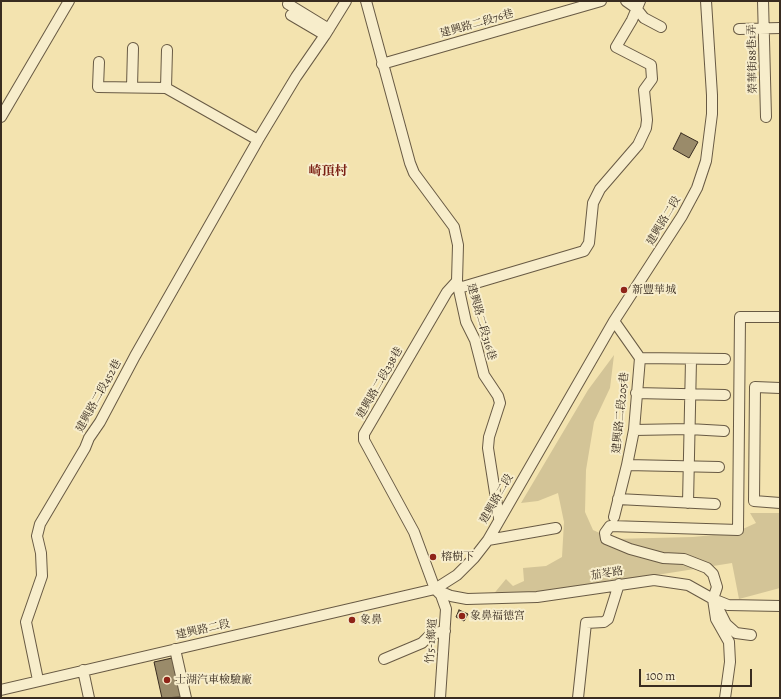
<!DOCTYPE html>
<meta charset="utf-8">
<style>
body{margin:0}
#map{position:relative;width:781px;height:699px;overflow:hidden;background:#f3e3af;font-family:Alegreya,serif}
canvas{display:block}
.frame{position:absolute;inset:0;border:2px solid #392c20;pointer-events:none}
.scale{position:absolute;left:639px;top:669px;width:113px;height:18px;box-sizing:border-box;border:2px solid #392c20;border-top:0;padding-left:5px;font-size:12px;line-height:14px;white-space:nowrap;color:#392c20;-webkit-text-stroke:3px #f7edcb;paint-order:stroke}
</style>
<div id="map">
<canvas width="781" height="699"></canvas>
<div class="frame"></div>
<div class="scale">100 m</div>
</div>
<script>
const g = document.querySelector('canvas').getContext('2d');
g.lineJoin = 'round';
function paint(path, color) {
  g.fillStyle = color;
  g.fill(path, 'evenodd');
}
function toPath(rows) {
  const path = new Path2D();
  for (const r of rows) {
    path.moveTo(r[0], r[1]);
    for (let i = 2; i < r.length; i += 2) path.lineTo(r[i], r[i + 1]);
  }
  return path;
}
function trace(path, color, width, dash) {
  g.strokeStyle = color;
  g.lineWidth = width;
  g.lineCap = dash ? 'butt' : 'round';
  g.setLineDash(dash || []);
  g.stroke(path);
}
function drawText(font, color, halo, rows, align = 'center') {
  g.font = font + ' Alegreya,"Noto Serif TC",serif';
  g.lineWidth = 4;
  g.setLineDash([]);
  g.textBaseline = 'middle';
  g.strokeStyle = halo;
  g.fillStyle = color;
  for (const [text, x, y, turn = 0] of rows) {
    g.save();
    g.translate(x, y);
    g.rotate((+turn || 0) * Math.PI / 180);
    g.textAlign = isNaN(turn) ? turn : align;
    if (halo) g.strokeText(text, 0, 0);
    g.fillText(text, 0, 0);
    g.restore();
  }
}
paint(toPath([
 [614,355,610,388,594,422,586,470,585,512,593,530,613,539,693,537,734,533,756,523,750,513,780,513,780,588,739,599,732,563,487,602,506,579,513,586,524,581,523,568,546,566,562,557,564,522,558,493,538,501,521,503,588,390]
]), '#d3c497');
const building = toPath([
 [681,133,698,142,689,158,673,149,681,133],
 [459,610,468,614,464,621,456,617,459,610],
 [172,658,181,697,162,698,154,662,172,658]
]);
paint(building, '#9a8b6a');
trace(building, '#392c20', 1);
const minor = toPath([
 [366,1,410,163,414,173,454,227,458,245,457,281,466,322,475,340,484,375,498,396,500,403,489,437,488,448,499,518],
 [626,1,636,8,644,18,661,27],
 [763,1,766,117],
 [288,4,329,29],
 [291,15,325,35],
 [739,29,780,28],
 [99,62,98,87,166,88,258,140],
 [382,64,601,1],
 [132,87,133,48],
 [166,88,167,50],
 [1,117,69,1],
 [459,288,584,251,589,243,593,203,600,189,638,145,646,128,647,120,644,90,652,79,651,65,616,47,632,20,640,1],
 [640,358,725,359],
 [780,388,755,387,754,501,780,503],
 [636,393,725,395],
 [634,430,689,429,724,431],
 [627,465,719,467],
 [618,499,715,504],
 [688,503,691,360],
 [614,517,627,465,634,430,640,358,614,321],
 [488,540,556,528],
 [437,590,451,596,467,599,537,597,654,580,688,585,713,599,728,605,780,606],
 [717,606,726,624,736,633,751,635],
 [175,649,186,698],
 [384,659,422,643,431,634,445,631],
 [83,670,89,698],
 [38,680,26,622,42,576,41,553,37,536,40,524,85,448,89,438,100,422,135,356,258,140,296,77,325,35,346,1],
 [1,690,435,589,457,575,474,558,488,540,614,321,682,216,697,188,706,161,712,114,712,95,706,1],
 [440,698,446,609,441,595,435,589,414,532,364,440,364,434,447,292,457,281],
 [578,698,586,623,604,622,608,619,619,584],
 [725,698,730,662,729,642,716,619,713,599,717,587,713,574,707,568,684,559,663,558,630,549,606,539,605,533,610,526,738,530,740,317,780,317]
]);
trace(minor, '#685a44', 12);
trace(minor, '#f7edcb', 10);
for (const [x, y, r, color] of [
 [624,290,4,"#8f2418"],
 [433,557,4,"#8f2418"],
 [462,616,4,"#8f2418"],
 [352,620,4,"#8f2418"],
 [167,680,4,"#8f2418"]
]) {
  const dot = new Path2D();
  dot.arc(x, y, r, 0, 2 * Math.PI);
  g.fillStyle = color;
  g.fill(dot);
  trace(dot, '#f7edcb', 1.5);
}
drawText('11px', '#392c20', '#f7edcb', [
 ["建興路二段76巷",477,24,-16],
 ["榮華街88巷1弄",753,59,-91],
 ["建興路二段",664,221,-59],
 ["建興路二段316巷",481,322,74],
 ["建興路二段338巷",380,383,-60],
 ["建興路二段452巷",99,396,-61],
 ["建興路二段205巷",621,413,-84],
 ["建興路二段",497,499,-60],
 ["茄苳路",607,574,-9],
 ["建興路二段",203,630,-13],
 ["竹5-1鄉道",432,641,-86]
]);
drawText('11px', '#392c20', '#f7edcb', [
 ["新豐華城",632,290],
 ["榕樹下",441,557],
 ["象鼻福德宮",470,616],
 ["象鼻",360,620],
 ["士湖汽車檢驗廠",175,680]
], 'left');
drawText('bold 13px', '#7a1f14', '#f7edcb', [
 ["崎頂村",328,172]
]);
</script>
